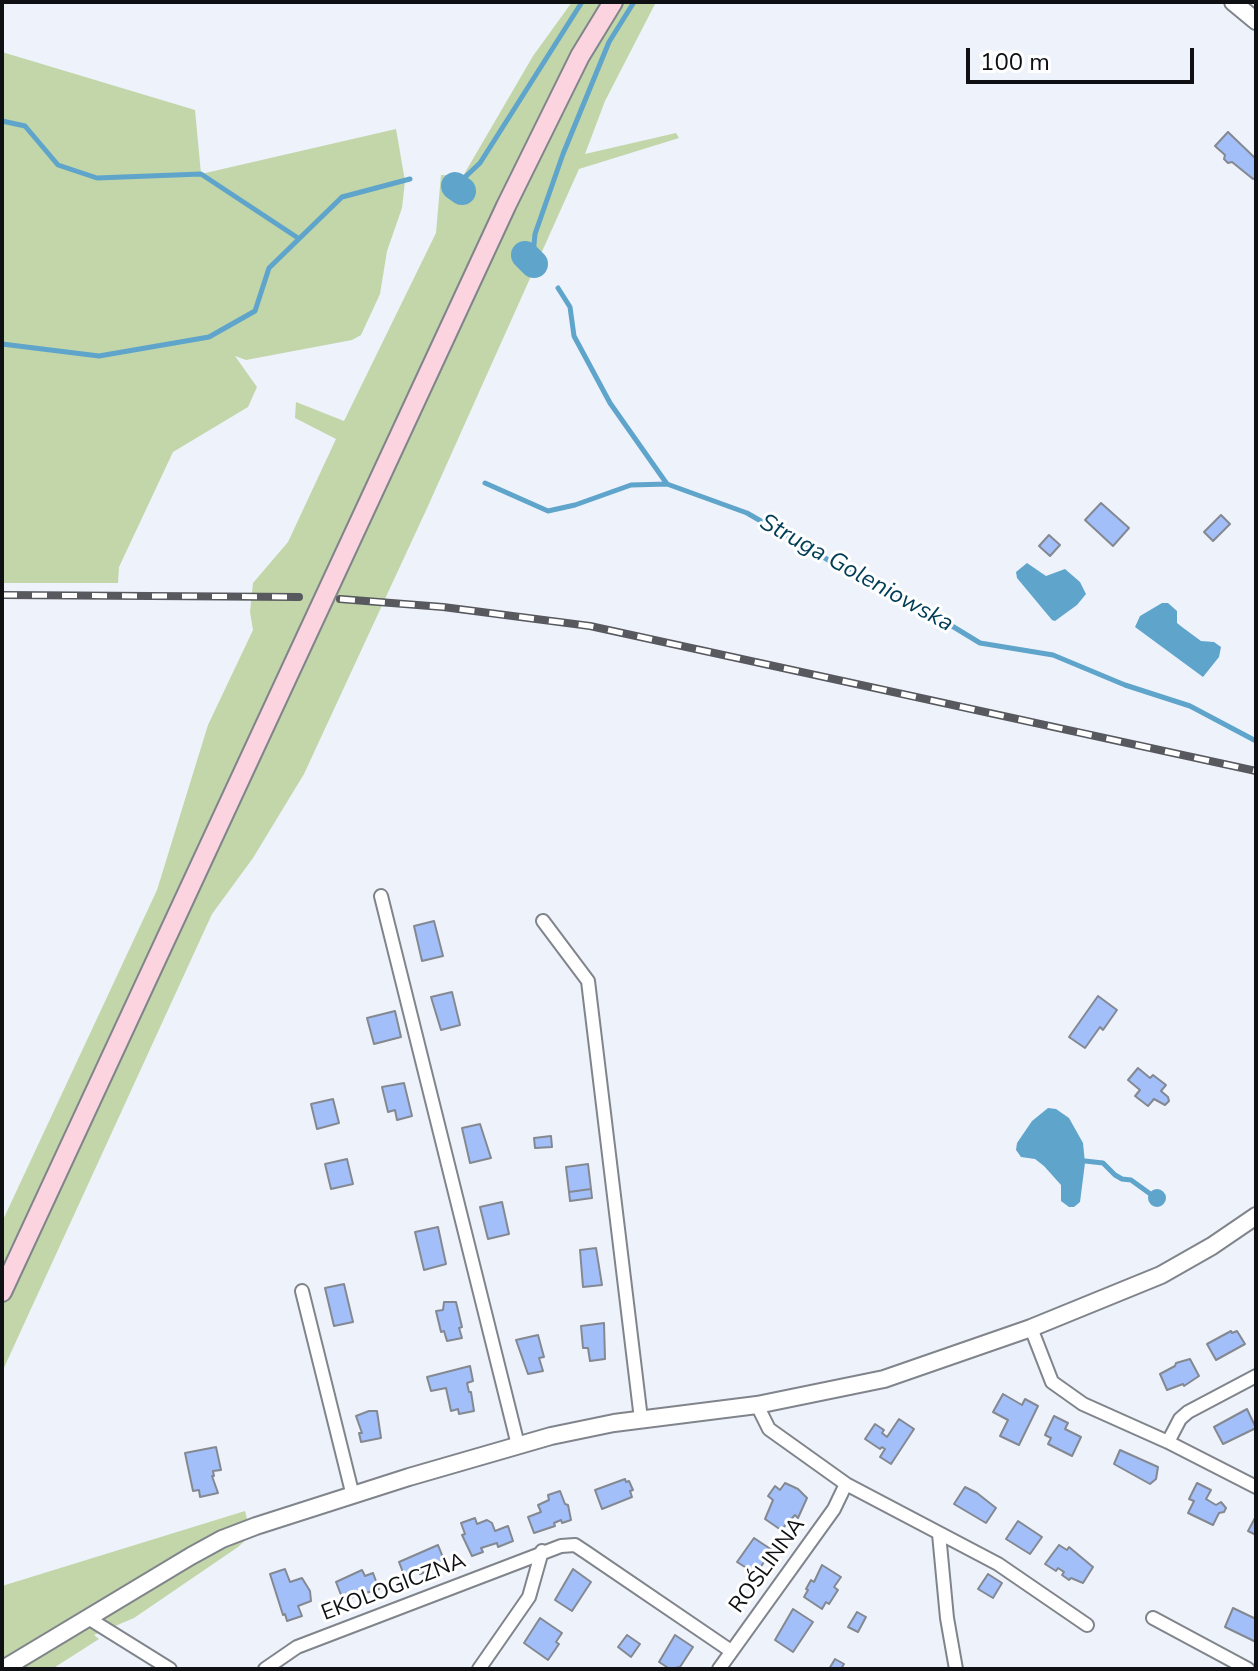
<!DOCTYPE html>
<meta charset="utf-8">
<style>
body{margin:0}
#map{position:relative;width:1258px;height:1671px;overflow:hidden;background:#eef2fb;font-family:"Nunito Sans",sans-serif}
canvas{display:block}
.frame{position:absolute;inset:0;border:4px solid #0f1013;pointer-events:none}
.scale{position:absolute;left:966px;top:48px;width:228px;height:36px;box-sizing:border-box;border:4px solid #0f1013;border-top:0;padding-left:10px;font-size:24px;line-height:28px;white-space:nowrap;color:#0f1013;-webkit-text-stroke:6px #fff;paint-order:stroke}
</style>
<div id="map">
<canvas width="1258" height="1671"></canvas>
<div class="frame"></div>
<div class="scale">100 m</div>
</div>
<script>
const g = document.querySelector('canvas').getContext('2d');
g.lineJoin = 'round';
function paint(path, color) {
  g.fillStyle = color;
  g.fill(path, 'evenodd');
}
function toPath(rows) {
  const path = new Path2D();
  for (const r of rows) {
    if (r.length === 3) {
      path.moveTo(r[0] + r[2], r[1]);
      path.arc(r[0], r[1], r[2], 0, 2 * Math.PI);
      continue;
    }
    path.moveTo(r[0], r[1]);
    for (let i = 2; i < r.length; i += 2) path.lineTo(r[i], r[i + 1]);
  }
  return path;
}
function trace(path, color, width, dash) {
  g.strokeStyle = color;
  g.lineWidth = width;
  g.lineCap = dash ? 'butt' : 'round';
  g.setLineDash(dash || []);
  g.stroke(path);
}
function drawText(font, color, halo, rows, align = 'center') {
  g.font = font + ' "Nunito Sans",sans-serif';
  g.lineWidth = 6;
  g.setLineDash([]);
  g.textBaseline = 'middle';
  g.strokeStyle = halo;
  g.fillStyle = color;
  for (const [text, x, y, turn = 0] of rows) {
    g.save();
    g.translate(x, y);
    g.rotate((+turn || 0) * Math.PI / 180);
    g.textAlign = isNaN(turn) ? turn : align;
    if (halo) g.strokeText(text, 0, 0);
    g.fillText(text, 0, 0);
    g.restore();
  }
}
paint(toPath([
 [572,2,656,2,605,101,585,154,676,133,679,138,579,169,428,506,304,774,253,858,212,914,2,1372,2,1222,157,890,208,725,253,630,250,612,253,583,288,542,336,439,295,418,296,402,344,421,436,233,441,175,463,176,533,56],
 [2,52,195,110,201,174,396,129,405,181,402,208,387,251,380,294,361,335,352,340,246,360,235,356,257,387,248,407,173,452,119,567,118,583,2,583],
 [245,1511,251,1535,238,1547,134,1618,94,1635,99,1639,52,1669,2,1669,2,1586]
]), '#c2d6a9');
paint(toPath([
 [1027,563,1046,576,1065,569,1080,582,1086,594,1077,605,1055,621,1052,620,1017,578,1016,572],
 [1162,603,1168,603,1177,611,1177,623,1182,627,1201,641,1214,642,1221,647,1219,657,1203,677,1135,627,1140,616],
 [1048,1108,1056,1109,1069,1118,1083,1143,1085,1163,1080,1202,1074,1207,1069,1207,1061,1201,1061,1185,1044,1166,1035,1159,1021,1157,1016,1150,1017,1143,1032,1121],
 [1157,1198,9]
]), '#5fa4cb');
trace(toPath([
 [2,121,25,126,58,165,97,178,201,174,298,238],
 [459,188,462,180,480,163,582,2],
 [529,259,533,254,535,234,563,154,609,42,634,2],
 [558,288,570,307,574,336,610,403,667,484,747,513,849,572,906,598,980,643,1053,655,1125,685,1190,706,1256,741],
 [2,344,99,356,209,337,255,311,269,268,342,197,410,179],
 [485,483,548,511,575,505,631,485,667,484],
 [1085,1161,1103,1163,1115,1175,1122,1179,1131,1180,1149,1193]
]), '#5fa4cb', 5);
trace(toPath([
 [455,186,462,191],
 [525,255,534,264]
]), '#5fa4cb', 28);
const building = toPath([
 [1228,132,1255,158,1256,177,1253,179,1232,162,1228,163,1224,159,1225,155,1215,146,1228,132],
 [1101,503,1129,528,1113,546,1085,520,1101,503],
 [1221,515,1230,524,1213,541,1204,532,1221,515],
 [1049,535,1060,545,1050,556,1039,546,1049,535],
 [434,921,443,956,422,961,414,926,434,921],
 [452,992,460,1025,441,1030,431,997,452,992],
 [1098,996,1117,1010,1103,1030,1100,1027,1085,1048,1069,1037,1098,996],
 [395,1011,401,1037,374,1044,367,1018,395,1011],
 [1138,1068,1150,1078,1153,1075,1166,1085,1161,1091,1168,1097,1169,1101,1165,1105,1154,1099,1148,1106,1135,1096,1140,1090,1128,1080,1138,1068],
 [404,1083,412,1116,397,1120,395,1110,388,1112,382,1087,404,1083],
 [333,1099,339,1123,317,1129,311,1104,333,1099],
 [480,1124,491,1158,470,1163,462,1128,480,1124],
 [551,1136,552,1147,535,1148,534,1138,551,1136],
 [347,1159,353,1184,331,1189,325,1164,347,1159],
 [588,1164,591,1189,569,1192,566,1167,588,1164],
 [591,1189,592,1198,570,1201,569,1192,591,1189],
 [502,1202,509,1234,488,1239,480,1207,502,1202],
 [438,1227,446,1264,424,1270,415,1232,438,1227],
 [596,1248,602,1285,583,1287,580,1250,596,1248],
 [344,1284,353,1322,334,1326,325,1288,344,1284],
 [444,1302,456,1302,462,1327,459,1328,462,1338,447,1341,444,1331,441,1332,436,1311,443,1310,444,1302],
 [604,1323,605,1359,590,1361,588,1348,583,1348,581,1326,604,1323],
 [1231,1331,1232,1333,1237,1331,1245,1344,1216,1360,1207,1344,1231,1331],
 [538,1335,544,1357,539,1358,543,1371,528,1374,516,1340,538,1335],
 [1190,1359,1199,1376,1184,1386,1183,1384,1167,1390,1160,1374,1175,1366,1176,1363,1190,1359],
 [470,1366,473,1381,467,1383,469,1392,471,1392,474,1411,459,1414,458,1409,451,1411,446,1388,431,1391,427,1377,470,1366],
 [1003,1394,1022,1405,1025,1399,1038,1406,1019,1445,1000,1436,1008,1420,993,1412,1003,1394],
 [1247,1409,1256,1428,1223,1444,1214,1427,1247,1409],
 [369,1411,377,1411,381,1438,361,1442,359,1433,362,1433,356,1416,369,1411],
 [1054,1416,1068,1423,1065,1429,1081,1437,1072,1456,1048,1444,1051,1438,1045,1435,1054,1416],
 [899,1419,914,1429,891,1464,880,1457,885,1449,882,1447,880,1449,865,1439,875,1424,884,1430,882,1433,887,1437,899,1419],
 [216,1447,221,1470,213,1471,214,1476,212,1476,218,1493,200,1497,199,1490,193,1491,185,1453,216,1447],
 [1120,1450,1158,1467,1156,1479,1150,1484,1114,1464,1120,1450],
 [625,1479,626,1482,629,1481,633,1490,630,1491,632,1497,602,1509,595,1490,625,1479],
 [785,1483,798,1489,807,1498,798,1518,795,1515,781,1530,765,1519,773,1500,768,1496,775,1486,780,1490,785,1483],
 [1197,1483,1211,1490,1206,1499,1216,1505,1221,1502,1226,1508,1224,1512,1219,1513,1213,1525,1188,1513,1194,1501,1189,1499,1197,1483],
 [965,1487,977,1493,996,1508,986,1523,954,1504,965,1487],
 [560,1491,565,1504,568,1505,571,1520,562,1523,561,1520,554,1523,555,1526,534,1533,528,1517,541,1512,538,1505,549,1500,548,1495,560,1491],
 [1256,1516,1256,1535,1248,1531,1256,1516],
 [475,1518,477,1524,487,1520,492,1523,495,1531,508,1526,513,1541,498,1547,497,1543,481,1548,483,1552,472,1556,462,1535,465,1534,461,1523,475,1518],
 [1018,1521,1042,1537,1030,1554,1006,1539,1018,1521],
 [754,1538,772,1550,756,1574,737,1562,754,1538],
 [438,1545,446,1565,420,1574,418,1570,404,1575,399,1562,438,1545],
 [1059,1545,1067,1550,1069,1547,1093,1567,1083,1583,1071,1578,1069,1580,1062,1575,1064,1572,1058,1568,1056,1571,1045,1564,1059,1545],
 [822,1565,841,1577,834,1587,838,1590,829,1604,826,1602,822,1609,804,1597,808,1590,806,1589,811,1580,814,1582,822,1565],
 [285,1569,290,1582,302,1578,310,1591,311,1601,298,1606,302,1616,287,1621,285,1614,283,1615,270,1574,285,1569],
 [573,1569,591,1582,572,1611,555,1600,573,1569],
 [362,1570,365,1576,373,1573,379,1589,343,1600,336,1582,362,1570],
 [988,1574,1002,1583,993,1598,978,1589,988,1574],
 [1233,1608,1256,1619,1256,1642,1225,1627,1233,1608],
 [793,1609,813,1622,793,1652,775,1640,793,1609],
 [857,1612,866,1617,858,1632,848,1627,857,1612],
 [540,1618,562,1633,556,1642,559,1644,548,1660,524,1643,540,1618],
 [627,1635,640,1644,631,1657,618,1647,627,1635],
 [675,1635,693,1647,680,1667,670,1669,659,1662,675,1635],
 [835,1659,844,1664,841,1669,829,1669,835,1659]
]);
paint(building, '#a3bffa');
trace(building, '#848890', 2);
const minor = toPath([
 [381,896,518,1445],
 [543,921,588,981,641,1419],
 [302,1291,353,1496],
 [1031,1328,1052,1382,1083,1404,1168,1442,1256,1487],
 [757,1405,769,1429,846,1484,998,1564,1087,1625],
 [1168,1442,1180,1419,1188,1412,1256,1376],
 [939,1534,947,1618,956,1669],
 [88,1618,170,1669],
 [1153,1618,1248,1669],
 [265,1669,297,1647,561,1546,575,1545,587,1553,731,1651],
 [479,1669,529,1597,542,1551],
 [719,1669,834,1509,846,1484]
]);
const tertiary = toPath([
 [1233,2,1256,21],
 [3,1669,191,1556,222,1539,256,1526,409,1477,551,1436,614,1423,757,1405,884,1379,1031,1328,1161,1275,1212,1246,1256,1216]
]);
const secondary = toPath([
 [2,1292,506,206,580,56,613,2]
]);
trace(minor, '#80848b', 16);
trace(tertiary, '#80848b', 20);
trace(secondary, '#80848b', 22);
trace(minor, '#fff', 12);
trace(tertiary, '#fff', 16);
trace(secondary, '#fbd4e0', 18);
const rail = toPath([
 [2,595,299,597],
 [340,599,443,607,590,626,1256,771]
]);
trace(rail, '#57595e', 8);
trace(rail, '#fff', 5, [15]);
drawText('22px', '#0f1013', '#fff', [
 ["ROŚLINNA",768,1566,-54],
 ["EKOLOGICZNA",394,1588,-21]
]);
drawText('italic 24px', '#003d57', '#fff', [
 ["Struga Goleniowska",856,574,29]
]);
</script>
